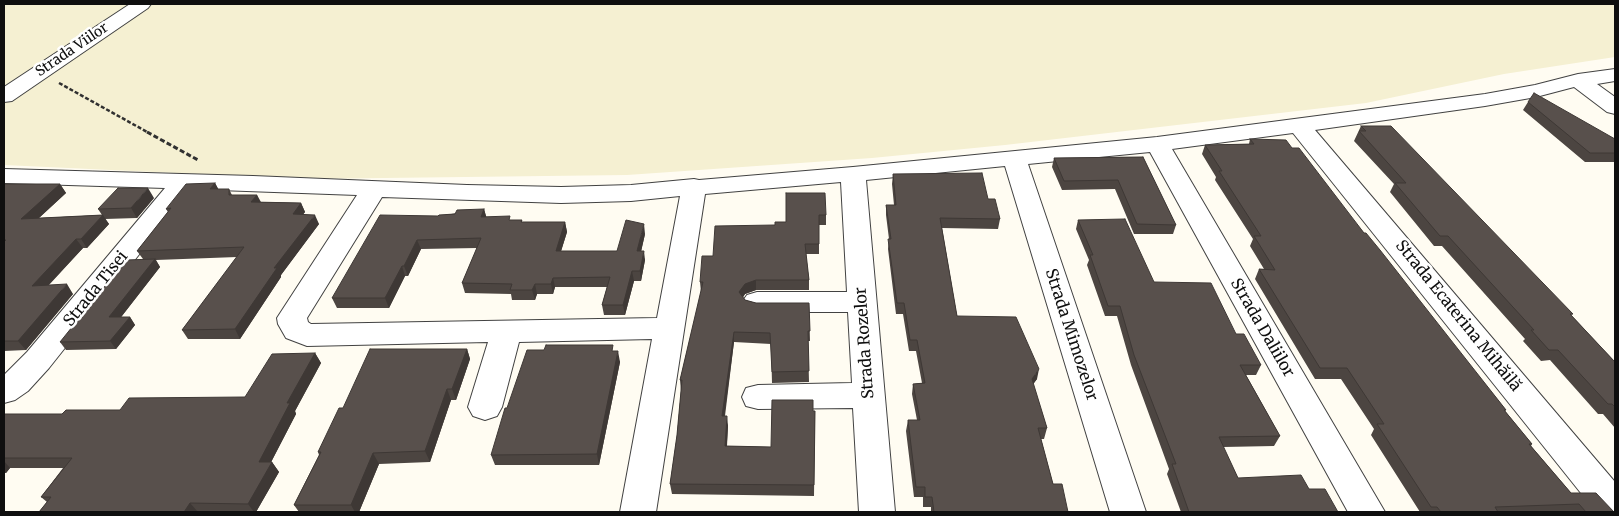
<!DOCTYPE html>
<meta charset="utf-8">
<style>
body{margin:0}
#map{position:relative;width:1619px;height:516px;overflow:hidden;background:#fffcf2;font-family:Merriweather,serif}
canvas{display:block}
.frame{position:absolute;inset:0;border:5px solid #0f0f0f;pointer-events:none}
</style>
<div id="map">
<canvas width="1619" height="516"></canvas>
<div class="frame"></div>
</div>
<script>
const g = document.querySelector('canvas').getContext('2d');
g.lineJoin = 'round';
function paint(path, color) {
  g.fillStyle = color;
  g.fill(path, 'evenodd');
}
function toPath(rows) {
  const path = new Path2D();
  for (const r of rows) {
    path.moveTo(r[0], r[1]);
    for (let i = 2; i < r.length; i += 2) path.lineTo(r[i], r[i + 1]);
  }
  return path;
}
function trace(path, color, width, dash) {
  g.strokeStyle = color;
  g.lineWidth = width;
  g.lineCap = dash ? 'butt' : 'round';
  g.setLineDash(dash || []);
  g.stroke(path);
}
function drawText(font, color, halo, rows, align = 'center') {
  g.font = font + ' Merriweather,serif';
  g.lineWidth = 5;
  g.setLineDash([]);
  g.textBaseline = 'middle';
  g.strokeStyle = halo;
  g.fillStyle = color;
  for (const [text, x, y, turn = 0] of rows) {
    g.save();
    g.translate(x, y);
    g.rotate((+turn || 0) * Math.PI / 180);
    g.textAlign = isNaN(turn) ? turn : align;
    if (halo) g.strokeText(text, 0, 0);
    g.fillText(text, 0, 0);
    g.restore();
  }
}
paint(toPath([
 [4,4,1615,4,1615,57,1504,74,1366,103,1005,145,872,158,627,175,303,179,4,165]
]), '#f5f0d2');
const minor = toPath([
 [130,4,151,4,148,8,12,101,4,102,4,87,130,4],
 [1615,69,1615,81,1597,84,1615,97,1615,114,1607,112,1574,87,1536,97,1485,106,1315,130,1615,482,1615,512,1596,512,1293,133,1172,149,1385,512,1348,512,1150,152,1028,164,1146,512,1110,512,1005,166,866,180,895,512,859,512,853,408,758,409,746,406,742,397,746,388,758,385,852,383,848,312,757,312,747,309,742,302,747,295,757,292,847,292,841,182,705,194,656,512,620,512,652,339,519,342,502,407,497,416,485,420,473,416,468,407,488,342,307,346,286,338,278,324,277,318,357,195,191,189,49,368,28,391,15,400,4,403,4,375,27,352,165,188,4,183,4,169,253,176,467,185,561,187,631,185,694,179,699,180,853,167,1157,137,1485,94,1535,85,1578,74,1615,69],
 [680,196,657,318,311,324,308,322,307,318,382,197,561,203,631,201,680,196]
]);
trace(minor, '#424242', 2);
trace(toPath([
 [59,83,149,133]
]), '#313131', 2.5, [4, 2]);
trace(toPath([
 [147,132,198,160]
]), '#313131', 3, [5, 2.5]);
paint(minor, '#fff');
paint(toPath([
 [1528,102,1615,139,1615,162,1585,162,1523,110],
 [1361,126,1573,314,1571,315,1615,362,1615,428,1603,414,1598,414,1550,360,1541,361,1523,341,1525,339,1442,246,1434,246,1390,192,1394,184,1354,141],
 [1250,139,1292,148,1364,233,1506,410,1505,411,1532,444,1531,446,1571,493,1614,512,1420,512,1371,435,1374,429,1341,379,1315,379,1255,279,1259,269,1264,269,1250,246,1253,239,1215,180,1216,177,1202,154,1205,145,1249,144],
 [1143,157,1176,225,1173,234,1134,234,1115,189,1062,190,1052,167,1054,158],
 [893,174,988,199,1000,219,998,229,942,228,957,316,1037,379,1033,384,1047,428,1044,439,1041,439,1053,484,1068,512,931,512,931,507,923,507,923,497,914,497,906,431,908,420,917,420,912,394,913,384,922,383,916,351,909,351,903,314,896,314,888,249,889,239,886,215,886,205,894,205,892,184],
 [215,183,218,189,229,189,232,195,257,195,261,202,301,203,305,212,303,214,319,224,281,275,281,277,240,339,188,339,182,330,237,257,156,260,160,267,121,317,130,317,135,325,116,349,66,350,60,342,143,259,137,251,168,212,166,209],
 [4,184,60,184,66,193,39,218,102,215,98,209,154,198,137,218,105,219,109,224,87,248,83,248,49,285,73,294,26,350,4,351],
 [786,193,826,215,826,225,819,225,819,254,806,254,809,280,809,290,756,290,745,294,743,297,745,300,756,303,809,303,810,341,808,341,809,382,772,383,771,344,734,342,725,416,728,426,727,446,771,447,813,411,815,411,814,496,672,494,670,484,677,435,681,391,680,380,701,292,700,282,713,256,775,225,786,222],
 [484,209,486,217,511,220,522,220,522,222,565,222,567,232,561,251,617,251,645,234,641,251,645,260,641,281,634,281,625,315,604,315,602,305,607,287,555,287,553,294,537,294,535,300,512,300,511,294,465,293,462,283,477,248,421,249,408,276,405,276,389,308,337,308,332,298,438,216],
 [1078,220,1154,282,1236,334,1261,365,1256,375,1246,375,1280,436,1274,446,1223,447,1238,478,1309,489,1338,512,1181,512,1167,474,1169,469,1131,365,1117,316,1105,316,1087,265,1089,260,1076,229],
 [467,349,470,359,456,400,451,400,430,462,379,464,359,512,299,512,294,505,319,455,318,452,343,408],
 [614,351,620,362,599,465,495,465,491,455],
 [315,353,321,363,295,411,296,414,271,462,272,462,279,472,256,512,39,512,47,502,41,497,63,468,10,468,6,473,4,473,4,414,62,414,120,410,245,397]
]), '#4c4541');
paint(toPath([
 [215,183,220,192,210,189],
 [60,184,66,193,28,228,21,219],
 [148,188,154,198,137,218,131,208],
 [257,195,261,204,251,202],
 [301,203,305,212,297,223,293,214],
 [484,209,487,219,481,217],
 [103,215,109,224,87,248,81,239],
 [315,215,319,224,281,275,281,277,240,339,235,329,274,268],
 [565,222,567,232,558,261,556,251],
 [644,224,645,234,639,261,637,251],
 [76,239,83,248,39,295,32,286],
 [417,240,421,249,408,276,404,266],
 [644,251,645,260,641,281,640,271],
 [155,259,160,267,115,325,109,317],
 [402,266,405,276,389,308,385,298],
 [632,271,634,281,625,315,623,305],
 [553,278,555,287,553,294,551,284],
 [756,280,756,290,745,294,740,302,739,292,745,284],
 [67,284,73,294,26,350,18,341],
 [535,284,537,294,535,300,532,290],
 [130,317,135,325,116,349,110,341],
 [734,332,734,342,723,426,722,416],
 [467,349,470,359,456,400,452,389],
 [618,351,620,362,599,465,597,454],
 [315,353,321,363,295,411,296,414,266,472,259,462,287,403],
 [1039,369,1037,379,1029,390,1032,379],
 [447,389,451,400,430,462,425,451],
 [727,416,728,426,726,457,725,446],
 [373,453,379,464,359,512,355,512,351,505],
 [4,461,10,468,6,473,4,471],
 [272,462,279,472,256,512,254,512,248,504],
 [190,503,198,512,184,512]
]), '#3e3835');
const building = toPath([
 [1534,93,1615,139,1615,153,1590,153,1528,102,1534,93],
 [1361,126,1391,126,1573,314,1570,314,1615,362,1615,407,1612,404,1608,404,1558,350,1549,350,1531,330,1534,330,1448,236,1440,236,1395,183,1406,183,1359,131,1366,131,1361,126],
 [1250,139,1286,140,1292,148,1299,148,1364,233,1366,233,1380,250,1506,410,1504,410,1532,444,1529,444,1571,493,1596,493,1614,512,1586,512,1579,504,1495,507,1498,512,1441,512,1437,507,1431,507,1377,424,1384,424,1347,368,1320,368,1259,269,1275,270,1254,236,1261,236,1219,171,1222,171,1205,145,1254,144,1250,139],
 [1143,157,1176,225,1137,224,1118,180,1064,181,1054,158,1143,157],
 [982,173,988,199,995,199,1000,219,940,218,957,316,1016,317,1039,369,1032,379,1047,428,1038,428,1053,484,1062,484,1068,512,934,512,932,497,925,497,925,487,916,487,908,420,920,420,913,384,925,383,917,340,910,340,904,303,897,303,888,239,891,239,886,205,896,205,893,174,982,173],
 [215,183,210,189,229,189,229,195,257,195,251,202,301,203,293,214,315,215,274,268,277,268,235,329,182,330,244,247,137,251,171,208,166,209,186,184,215,183],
 [4,184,60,184,21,219,103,215,81,239,76,239,32,286,67,284,18,341,4,341,4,242,6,240,4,240,4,184],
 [118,188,148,188,131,208,98,209,118,188],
 [786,193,825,193,826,215,819,215,819,244,805,244,809,280,756,280,745,284,739,292,745,300,756,303,809,303,810,331,808,331,809,371,772,372,770,333,734,332,722,416,727,416,725,446,771,447,772,400,813,400,813,411,815,411,814,485,670,484,677,435,682,380,680,380,703,282,700,282,702,256,713,256,715,226,775,225,775,222,786,222,786,193],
 [484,209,481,217,510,216,509,220,522,220,521,222,565,222,556,251,617,251,626,220,644,224,637,251,644,251,640,271,632,271,623,305,602,305,610,277,553,278,551,284,535,284,532,290,510,290,512,284,462,283,481,238,417,240,404,266,402,266,385,298,332,298,380,215,438,216,439,215,455,214,457,210,484,209],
 [1125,219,1154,282,1211,283,1236,334,1244,334,1261,365,1240,365,1280,436,1219,437,1238,478,1301,475,1309,489,1325,489,1338,512,1189,512,1172,464,1176,464,1134,355,1120,306,1108,306,1090,255,1093,255,1078,220,1125,219],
 [155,259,109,317,130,317,110,341,60,342,126,260,155,259],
 [546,345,613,345,612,351,618,351,597,454,491,455,505,408,507,408,527,350,544,350,546,345],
 [370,349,467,349,452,389,447,389,425,451,373,453,351,505,294,505,321,452,318,452,339,408,343,408,370,349],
 [315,353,287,403,290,403,259,462,272,462,248,504,190,503,184,512,39,512,51,497,41,497,72,458,4,458,4,414,62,414,66,410,120,410,129,398,245,397,272,354,315,353]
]);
paint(building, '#58504c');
trace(building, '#3e3835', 1);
drawText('14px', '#0f0f0f', '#fff', [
 ["Strada Viilor",72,50,-34]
]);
drawText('16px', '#0f0f0f', '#fff', [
 ["Strada Tisei",96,289,-51],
 ["Strada Ecaterina Mihăilă",1458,316,51],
 ["Strada Daliilor",1262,328,60],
 ["Strada Mimozelor",1071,335,72],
 ["Strada Rozelor",865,343,-94]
]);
</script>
